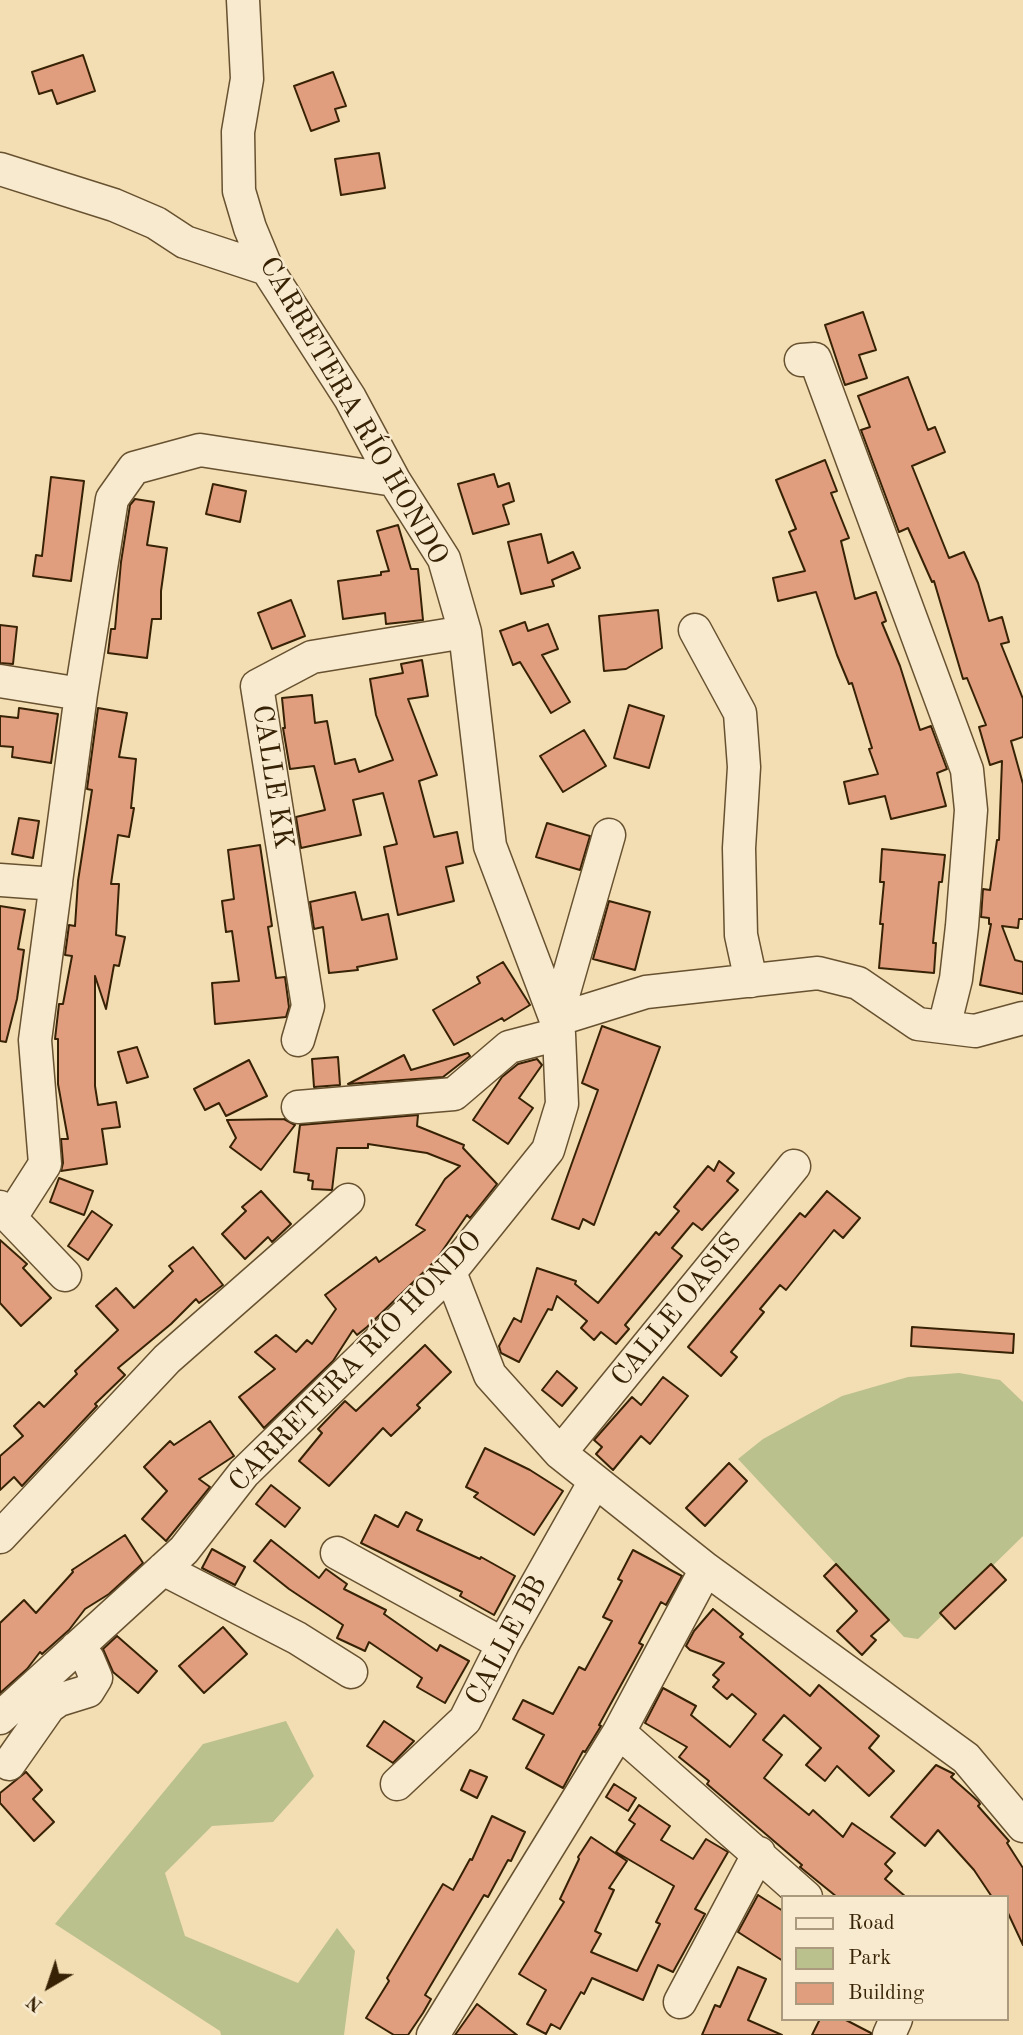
<!DOCTYPE html>
<meta charset="utf-8">
<style>
body{margin:0}
#map{position:relative;width:1023px;height:2035px;overflow:hidden;background:#f3deb3;font-family:"Old Standard TT",serif}
canvas{display:block}
.legend{position:absolute;left:781px;top:1895px;width:228px;height:126px;box-sizing:border-box;background:#f7eace;border:2px solid #ab9a7e;margin:0;padding:9px 12px;list-style:none;font-size:21px;color:#382205}
.legend li{display:flex;align-items:center;gap:14px;height:35px}
.legend b{width:35px;border:2px solid #ab9a7e}
.north{position:absolute;left:14px;top:1951px;width:70px;height:70px;-webkit-text-stroke:5px #f7eace;paint-order:stroke;rotate:219deg;font-size:19px;font-weight:700;line-height:28px;text-align:center;color:#382205}
.north::after{content:'';display:block;margin:auto;width:24px;height:32px;background:#382205;clip-path:polygon(50% 0,100% 100%,50% 72%,0 100%)}
</style>
<div id="map">
<canvas width="1023" height="2035"></canvas>
<ul class="legend">
<li><b style="height:9px;background:#f7eace"></b>Road</li>
<li><b style="height:19px;background:#bbc18c"></b>Park</li>
<li><b style="height:19px;background:#e19e7f"></b>Building</li>
</ul>
<div class="north">N</div>
</div>
<script>
const g = document.querySelector('canvas').getContext('2d');
g.lineJoin = 'round';
function paint(path, color) {
  g.fillStyle = color;
  g.fill(path, 'evenodd');
}
function toPath(rows) {
  const path = new Path2D();
  for (const r of rows) {
    path.moveTo(r[0], r[1]);
    for (let i = 2; i < r.length; i += 2) path.lineTo(r[i], r[i + 1]);
  }
  return path;
}
function trace(path, color, width, dash) {
  g.strokeStyle = color;
  g.lineWidth = width;
  g.lineCap = dash ? 'butt' : 'round';
  g.setLineDash(dash || []);
  g.stroke(path);
}
function drawText(font, color, halo, rows, align = 'center') {
  g.font = font + ' "Old Standard TT",serif';
  g.lineWidth = 5;
  g.setLineDash([]);
  g.textBaseline = 'middle';
  g.strokeStyle = halo;
  g.fillStyle = color;
  for (const [text, x, y, turn = 0] of rows) {
    g.save();
    g.translate(x, y);
    g.rotate((+turn || 0) * Math.PI / 180);
    g.textAlign = isNaN(turn) ? turn : align;
    if (halo) g.strokeText(text, 0, 0);
    g.fillText(text, 0, 0);
    g.restore();
  }
}
paint(toPath([
 [959,1373,1000,1380,1023,1402,1023,1536,918,1639,904,1637,738,1459,763,1439,842,1396,908,1377],
 [286,1721,314,1776,273,1822,212,1826,165,1873,185,1936,298,1983,337,1928,355,1951,344,2035,221,2035,220,2031,55,1924,203,1744]
]), '#bbc18c');
const building = toPath([
 [83,55,95,91,57,104,52,90,39,94,32,72,83,55],
 [333,72,346,106,335,109,339,121,311,131,294,86,333,72],
 [379,153,385,188,341,195,335,159,379,153],
 [863,312,876,350,859,355,867,378,845,385,825,325,863,312],
 [908,377,928,430,935,427,945,452,912,466,949,558,964,552,978,583,989,621,1002,617,1009,642,1001,644,1023,699,1023,737,1011,741,1023,784,1023,919,1019,919,1018,928,1002,926,1015,960,1023,962,1023,994,980,985,991,924,989,924,989,918,981,917,983,889,990,890,997,840,999,840,1002,761,990,765,979,727,986,725,967,678,963,679,934,581,932,582,908,528,899,532,861,430,870,427,858,396,908,377],
 [825,460,837,491,831,493,849,538,841,541,855,599,876,592,886,621,882,623,900,666,920,730,931,726,947,769,937,773,946,806,891,819,885,796,849,804,844,782,878,774,869,749,872,748,852,683,849,684,837,655,816,592,778,601,773,578,805,571,789,532,796,529,776,480,825,460],
 [494,474,498,487,509,483,514,501,503,505,509,524,473,534,458,484,494,474],
 [51,477,84,481,71,581,33,576,36,555,42,556,51,477],
 [213,484,246,491,240,522,206,514,213,484],
 [135,499,154,502,147,545,167,548,161,591,161,619,152,619,147,658,108,653,111,629,115,629,121,562,130,505,135,499],
 [398,525,411,569,418,569,423,620,386,624,385,613,343,619,338,581,381,575,381,572,389,571,377,531,398,525],
 [541,534,548,563,573,552,580,568,552,580,554,586,521,594,508,542,541,534],
 [291,600,305,636,272,649,258,613,291,600],
 [658,610,662,648,626,669,604,671,599,616,658,610],
 [525,622,528,631,548,624,558,649,542,655,570,702,551,713,520,662,513,665,500,631,525,622],
 [0,625,17,627,13,664,0,663,0,625],
 [422,660,428,696,408,699,437,775,419,781,434,837,457,832,463,863,446,867,454,901,398,915,384,847,397,844,383,793,353,800,361,835,301,848,296,817,325,810,314,766,290,769,283,728,285,728,282,698,312,695,315,723,327,721,335,764,355,759,359,772,393,760,376,715,370,679,403,673,401,664,422,660],
 [629,705,664,716,649,768,614,758,629,705],
 [19,708,58,714,51,763,12,757,13,747,0,746,0,716,18,718,19,708],
 [98,708,127,713,119,757,136,759,131,808,134,808,129,837,118,835,111,884,119,884,116,935,125,937,119,966,114,965,106,1009,95,976,95,1086,98,1105,116,1102,120,1127,102,1129,107,1164,61,1171,63,1163,61,1139,68,1139,58,1084,58,1039,55,1039,59,1004,63,1004,72,956,65,955,69,925,75,926,78,881,92,790,87,789,98,708],
 [584,730,606,766,563,792,540,756,584,730],
 [19,818,39,821,33,858,12,854,19,818],
 [547,823,590,836,580,870,536,857,547,823],
 [260,845,272,926,268,927,276,978,285,977,289,1007,286,1017,215,1024,212,983,239,981,232,931,226,932,222,901,234,899,228,850,260,845],
 [882,849,945,855,942,882,939,882,933,943,936,943,934,973,879,968,883,924,880,924,884,882,880,882,882,849],
 [355,892,362,920,388,914,397,959,357,967,358,970,329,973,323,927,314,929,310,902,355,892],
 [609,901,650,912,635,970,593,959,609,901],
 [0,906,25,910,18,949,24,950,17,999,6,1042,0,1041,0,906],
 [503,962,530,1005,504,1021,502,1018,454,1045,433,1010,480,983,477,977,503,962],
 [602,1026,660,1047,594,1225,583,1219,579,1229,552,1219,598,1090,582,1083,602,1026],
 [137,1047,148,1077,127,1083,118,1052,137,1047],
 [468,1053,470,1056,443,1077,348,1084,404,1055,411,1070,468,1053],
 [338,1057,340,1085,314,1087,312,1059,338,1057],
 [537,1059,542,1065,519,1098,533,1108,508,1144,473,1120,502,1077,518,1064,537,1059],
 [249,1060,267,1096,226,1116,219,1103,205,1110,194,1089,249,1060],
 [418,1115,417,1126,464,1145,463,1148,497,1184,470,1218,467,1215,436,1260,367,1327,357,1335,353,1330,333,1361,264,1428,239,1397,275,1369,255,1352,276,1335,296,1352,307,1340,312,1344,336,1309,325,1295,376,1257,379,1262,425,1230,416,1225,445,1179,460,1166,427,1153,368,1144,368,1148,337,1148,332,1190,312,1189,313,1181,308,1180,309,1174,294,1172,300,1125,418,1115],
 [284,1119,295,1125,261,1170,230,1147,236,1138,227,1120,284,1119],
 [719,1161,734,1173,727,1181,738,1190,702,1230,693,1223,672,1248,682,1256,625,1325,629,1329,616,1344,601,1332,594,1340,581,1328,587,1321,557,1296,552,1310,548,1309,519,1362,501,1353,499,1346,514,1318,521,1322,537,1268,576,1281,575,1284,598,1303,656,1232,659,1235,679,1211,674,1207,708,1166,714,1171,719,1161],
 [59,1178,93,1191,84,1215,50,1202,59,1178],
 [261,1191,291,1224,272,1242,268,1237,245,1259,222,1234,246,1211,242,1207,261,1191],
 [827,1191,860,1218,843,1238,834,1230,786,1290,780,1285,760,1309,764,1312,731,1352,737,1357,721,1376,688,1347,800,1213,805,1217,827,1191],
 [92,1211,112,1225,88,1260,68,1246,92,1211],
 [0,1240,27,1264,23,1268,51,1298,21,1326,0,1303,0,1240],
 [193,1247,223,1285,199,1303,196,1299,171,1324,118,1368,125,1375,95,1404,97,1406,22,1486,14,1477,0,1490,0,1456,23,1436,14,1426,39,1402,44,1407,77,1374,75,1371,118,1330,96,1306,116,1288,134,1308,173,1271,169,1266,193,1247],
 [912,1327,1014,1334,1013,1353,911,1346,912,1327],
 [425,1345,451,1372,417,1405,420,1408,391,1436,383,1428,329,1486,299,1461,322,1433,318,1429,345,1401,356,1411,425,1345],
 [557,1371,577,1388,562,1406,542,1390,557,1371],
 [663,1377,688,1396,650,1444,641,1436,613,1470,596,1454,602,1447,594,1440,632,1397,641,1405,663,1377],
 [210,1421,234,1456,199,1479,210,1487,166,1541,142,1519,167,1491,144,1467,170,1441,174,1445,210,1421],
 [485,1448,530,1470,563,1491,534,1535,474,1497,478,1493,466,1487,485,1448],
 [729,1463,747,1481,705,1526,686,1508,729,1463],
 [271,1485,300,1508,285,1527,256,1504,271,1485],
 [406,1512,422,1520,417,1530,480,1559,481,1557,515,1576,494,1615,460,1596,462,1592,361,1543,375,1515,398,1527,406,1512],
 [125,1535,143,1563,109,1594,85,1609,69,1630,42,1654,40,1652,27,1669,0,1693,0,1623,24,1600,36,1613,73,1572,72,1570,125,1535],
 [271,1540,319,1578,326,1569,347,1584,344,1589,386,1610,384,1614,437,1651,440,1645,469,1661,445,1703,417,1687,422,1678,369,1642,365,1651,337,1638,343,1625,289,1589,254,1561,271,1540],
 [212,1549,245,1567,235,1585,202,1568,212,1549],
 [633,1550,682,1576,666,1605,661,1602,639,1643,643,1645,599,1725,601,1726,585,1752,583,1751,563,1788,526,1768,544,1735,513,1719,523,1700,553,1714,579,1667,585,1670,612,1621,603,1617,622,1581,618,1579,633,1550],
 [836,1564,889,1620,871,1636,876,1640,862,1655,837,1631,857,1611,824,1576,836,1564],
 [991,1564,1006,1580,955,1629,940,1613,991,1564],
 [713,1609,743,1634,740,1637,810,1696,819,1685,879,1736,869,1748,894,1771,869,1796,837,1766,825,1781,806,1765,821,1748,784,1715,763,1740,782,1755,764,1778,809,1815,813,1810,843,1837,852,1823,895,1853,885,1864,892,1871,885,1879,906,1897,837,1897,800,1867,802,1865,707,1784,709,1781,679,1757,687,1747,645,1723,663,1688,696,1706,691,1715,730,1747,756,1714,732,1694,727,1699,713,1687,719,1680,713,1675,724,1663,690,1650,686,1646,694,1631,713,1609],
 [223,1627,247,1654,204,1693,179,1666,223,1627],
 [117,1636,157,1671,138,1693,113,1672,103,1649,117,1636],
 [384,1721,414,1741,393,1763,367,1746,384,1721],
 [936,1765,954,1774,951,1777,978,1801,980,1804,978,1806,1009,1841,1007,1843,1023,1868,1023,1945,1007,1911,1007,1897,992,1897,974,1870,938,1830,925,1846,891,1817,936,1765],
 [470,1770,487,1777,477,1798,461,1790,470,1770],
 [26,1772,42,1790,33,1799,54,1822,34,1841,0,1803,0,1793,26,1772],
 [614,1784,636,1798,628,1811,606,1797,614,1784],
 [639,1805,670,1826,661,1840,693,1859,706,1839,728,1852,695,1909,705,1914,673,1972,658,1965,643,2000,592,1978,584,1994,581,1992,560,2029,551,2024,546,2034,527,2024,546,1990,519,1974,564,1902,560,1899,579,1859,578,1857,591,1837,627,1861,609,1888,614,1890,595,1931,601,1934,591,1952,637,1971,660,1924,656,1922,674,1886,616,1852,635,1824,629,1820,639,1805],
 [492,1816,525,1832,511,1861,508,1860,488,1897,484,1895,425,1995,431,1999,423,2013,408,2035,394,2035,366,2018,389,1981,387,1978,443,1884,453,1890,470,1859,472,1860,492,1816],
 [758,1895,783,1911,783,1961,738,1932,758,1895],
 [738,1967,766,1979,748,2020,782,2035,702,2035,715,2005,720,2007,738,1967],
 [477,2004,517,2035,455,2035,477,2004],
 [820,2019,844,2019,871,2033,871,2035,812,2035,820,2019]
]);
paint(building, '#e19e7f');
trace(building, '#382205', 2);
const minor = toPath([
 [0,169,114,205,156,223,185,242,267,269],
 [801,360,815,359,967,770,971,810,962,926,956,979,944,1027],
 [695,630,740,713,744,767,739,848,741,935,751,981],
 [0,681,81,694],
 [0,880,56,884],
 [556,1020,646,992,818,973,858,983,918,1024,975,1031,1023,1018],
 [556,1020,609,835],
 [298,1040,308,1006,257,686,312,657,465,632],
 [298,1107,454,1094,509,1047,559,1034],
 [0,1207,65,1275],
 [11,1217,45,1164,35,1040,81,694,112,499,134,468,200,450,394,480],
 [450,1272,490,1375,560,1453,706,1569,966,1758,1023,1826],
 [560,1453,794,1166],
 [0,1537,167,1359,348,1200],
 [337,1553,503,1644],
 [163,1569,297,1638,351,1672],
 [0,1718,184,1550,244,1473,450,1272,548,1150,562,1104,559,1034,556,1020,490,846,465,632,444,559,394,480,350,398,267,269,250,228,239,191,238,132,247,79,243,0],
 [619,1732,806,1897],
 [9,1764,49,1707,59,1700,88,1691,96,1678,88,1659,76,1648],
 [397,1784,465,1720,503,1644,595,1481],
 [680,2002,759,1853],
 [433,2035,619,1732,706,1569],
 [889,2035,896,2019]
]);
trace(minor, '#675130', 35);
trace(minor, '#f7eace', 32);
drawText('28px', '#382205', '#f7eace', [
 ["CARRETERA RÍO HONDO",353,411,60],
 ["CALLE KK",272,777,81],
 ["CALLE OASIS",677,1310,-51],
 ["CARRETERA RÍO HONDO",356,1362,-46],
 ["CALLE BB",507,1641,-62]
]);
</script>
